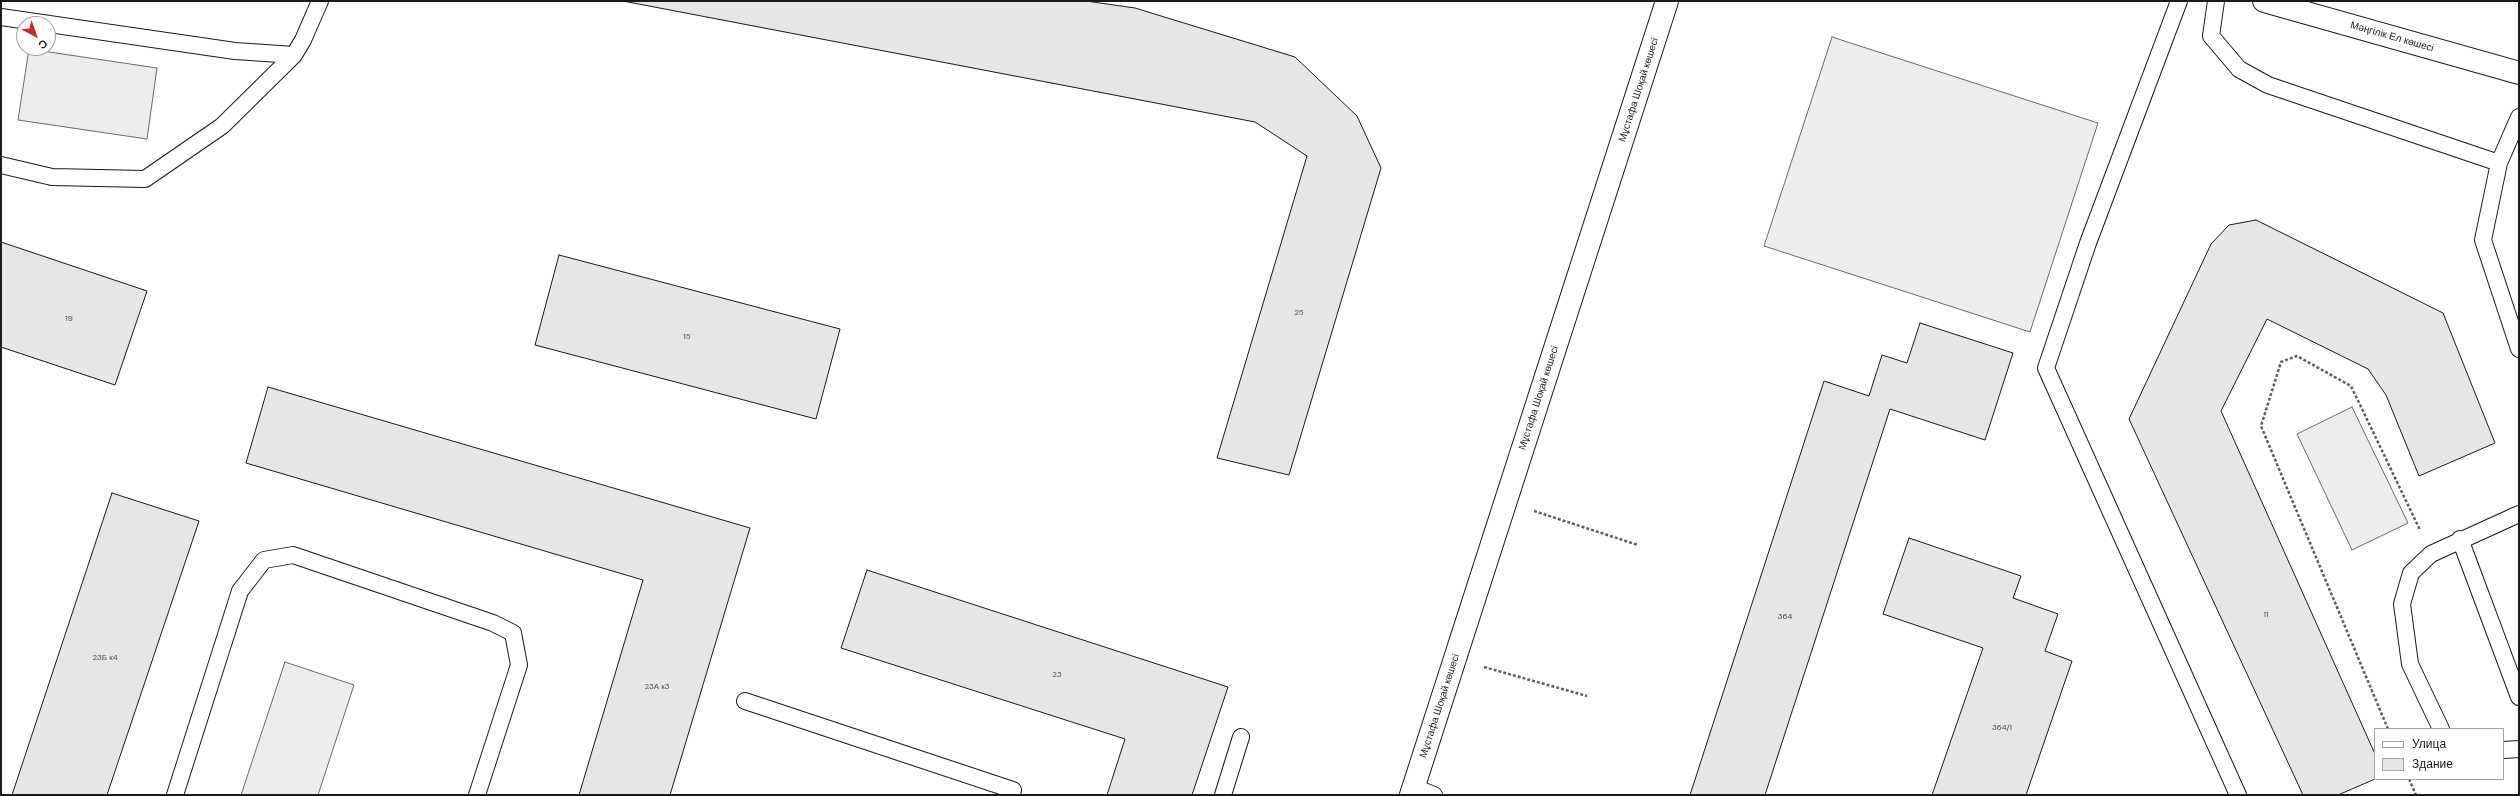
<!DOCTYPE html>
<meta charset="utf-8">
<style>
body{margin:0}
#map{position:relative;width:2520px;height:796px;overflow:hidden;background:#fff;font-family:"DM Sans",sans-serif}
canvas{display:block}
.frame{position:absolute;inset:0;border:2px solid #1a1a1a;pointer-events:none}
.legend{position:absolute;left:2374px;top:728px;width:130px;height:52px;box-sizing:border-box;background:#fff;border:1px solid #a3a3a3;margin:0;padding:5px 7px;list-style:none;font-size:12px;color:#1a1a1a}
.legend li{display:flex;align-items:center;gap:8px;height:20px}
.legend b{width:20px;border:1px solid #a3a3a3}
.north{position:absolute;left:16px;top:16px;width:40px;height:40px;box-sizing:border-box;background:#fff;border:1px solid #a3a3a3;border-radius:50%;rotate:139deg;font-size:11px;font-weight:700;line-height:16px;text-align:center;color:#1a1a1a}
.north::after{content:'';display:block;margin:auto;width:14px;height:18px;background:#c62828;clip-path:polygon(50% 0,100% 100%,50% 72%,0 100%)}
</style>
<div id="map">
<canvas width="2520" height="796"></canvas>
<div class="frame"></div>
<ul class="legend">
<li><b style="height:5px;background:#fff"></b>Улица</li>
<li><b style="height:11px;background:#e6e6e6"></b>Здание</li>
</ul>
<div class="north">С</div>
</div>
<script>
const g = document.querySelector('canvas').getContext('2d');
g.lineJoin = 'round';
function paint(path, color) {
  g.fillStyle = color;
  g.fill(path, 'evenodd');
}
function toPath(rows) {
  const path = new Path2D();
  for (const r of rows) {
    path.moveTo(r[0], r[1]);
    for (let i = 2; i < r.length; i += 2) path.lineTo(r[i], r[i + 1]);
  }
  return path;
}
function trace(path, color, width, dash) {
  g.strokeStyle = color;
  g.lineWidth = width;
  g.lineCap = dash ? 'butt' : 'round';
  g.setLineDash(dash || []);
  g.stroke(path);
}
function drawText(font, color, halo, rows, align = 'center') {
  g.font = font + ' "DM Sans",sans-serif';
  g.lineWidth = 3;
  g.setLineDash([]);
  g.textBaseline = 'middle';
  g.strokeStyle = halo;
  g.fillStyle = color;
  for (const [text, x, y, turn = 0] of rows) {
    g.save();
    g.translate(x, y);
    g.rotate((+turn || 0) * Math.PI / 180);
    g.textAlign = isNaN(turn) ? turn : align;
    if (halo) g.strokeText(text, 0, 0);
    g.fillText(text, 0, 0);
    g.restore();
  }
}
const built = toPath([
 [1832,37,2098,123,2030,332,1764,246,1832,37],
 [29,49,157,68,147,139,18,120,29,49],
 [2352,407,2408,523,2352,550,2297,434,2352,407],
 [285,662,354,685,318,795,241,795,285,662]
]);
paint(built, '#ededed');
trace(built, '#6a6a6a', 1);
const building = toPath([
 [623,1,1086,1,1135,8,1295,57,1357,116,1381,168,1289,475,1217,458,1307,156,1255,122,623,1],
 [2256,220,2443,313,2495,443,2419,476,2386,395,2368,369,2267,319,2221,411,2375,754,2375,779,2338,795,2303,795,2129,419,2211,244,2229,225,2256,220],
 [1,242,147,291,115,385,1,347,1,242],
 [559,255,840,329,816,419,535,345,559,255],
 [1920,323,2013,353,1985,440,1890,409,1765,795,1690,795,1824,381,1869,396,1882,355,1907,363,1920,323],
 [268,387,750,528,670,795,579,795,643,580,246,463,268,387],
 [112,493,199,521,107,795,12,795,112,493],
 [1909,538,2021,576,2013,598,2058,614,2045,651,2072,661,2026,795,1932,795,1983,648,1883,614,1909,538],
 [867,570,1228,687,1192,795,1107,795,1125,739,841,648,867,570]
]);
paint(building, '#e6e6e6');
trace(building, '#1a1a1a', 1);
const lane = toPath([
 [2179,1,2088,243,2046,368,2238,795],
 [2216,1,2211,36,2239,69,2268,85,2499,163],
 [1,17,235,51,294,55,303,40,320,1],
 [2519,117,2499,163,2483,240,2519,349],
 [1,165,52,177,145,179,222,126,294,55],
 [2460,539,2519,697],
 [745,701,1013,790,1012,795],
 [2441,729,2410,664,2402,604,2411,573,2431,554,2519,514],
 [2503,750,2519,749],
 [1414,787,1434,795],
 [175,795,240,591,264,560,293,555,493,623,513,633,519,665,477,795],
 [1223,795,1241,737]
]);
const secondary = toPath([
 [2264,1,2519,73],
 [1411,795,1667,1]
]);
trace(lane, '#1a1a1a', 18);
trace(secondary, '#1a1a1a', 24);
trace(toPath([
 [1534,511,1638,545],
 [1484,667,1587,696],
 [2388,729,2261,426,2281,362,2297,356,2351,386,2420,530],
 [2409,779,2416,795]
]), '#5f5f5f', 2.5, [3, 2]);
trace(lane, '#fff', 16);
trace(secondary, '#fff', 22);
drawText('8px', '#4d4d4d', null, [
 ["25",1299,313],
 ["19",69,319],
 ["15",687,337],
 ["11",2266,615],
 ["364",1785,617],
 ["23Б к4",105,658],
 ["23",1057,675],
 ["23А к3",657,687],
 ["364/1",2002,728]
]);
drawText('10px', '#1a1a1a', '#fff', [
 ["Мәңгілік Ел көшесі",2392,37,16],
 ["Мұстафа Шоқай көшесі",1639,90,-72],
 ["Мұстафа Шоқай көшесі",1539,398,-72],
 ["Мұстафа Шоқай көшесі",1440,706,-72]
]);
</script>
